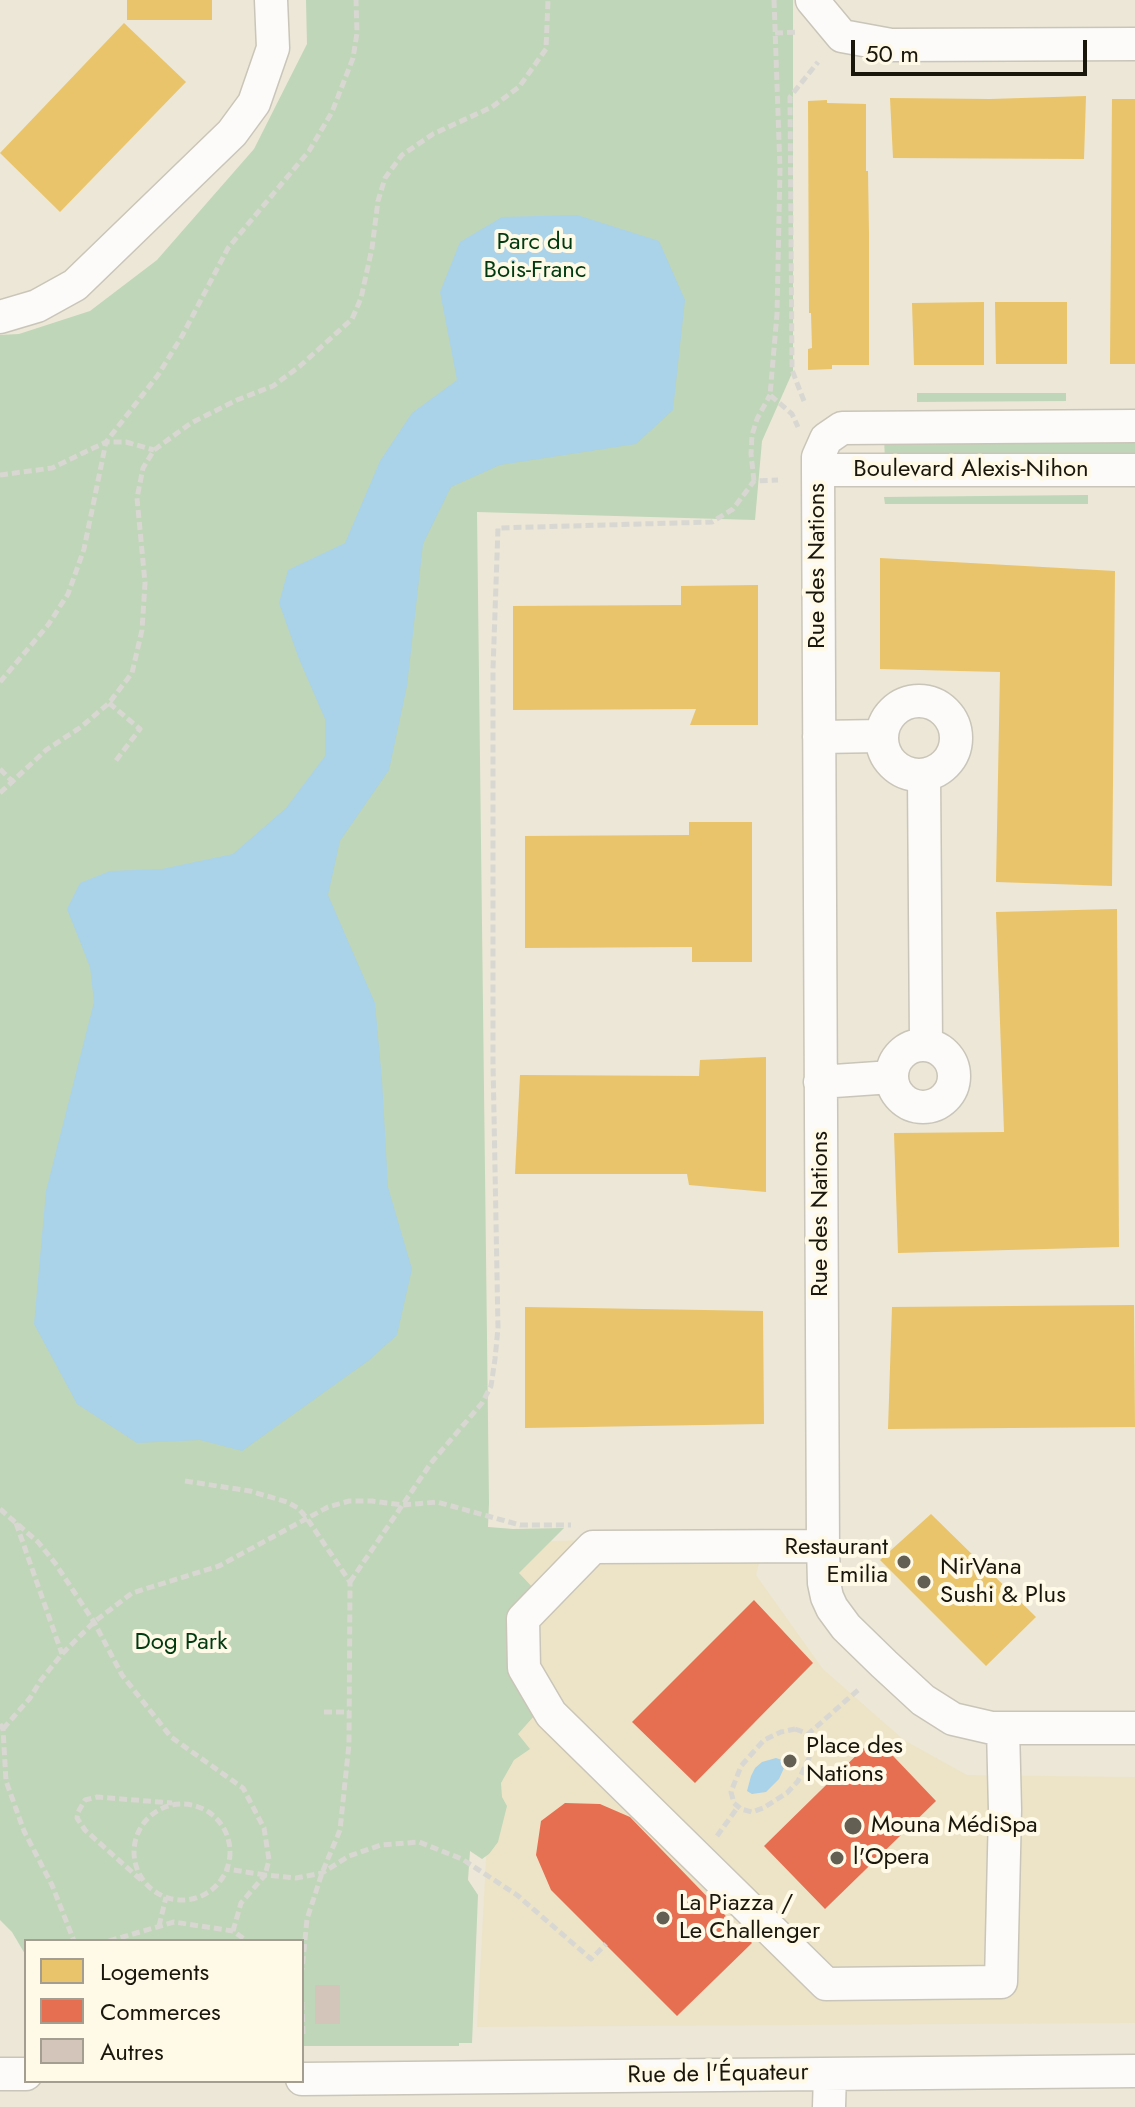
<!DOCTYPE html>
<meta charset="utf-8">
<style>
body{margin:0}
#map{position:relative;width:1135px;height:2107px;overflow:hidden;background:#ece7d7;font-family:Jost,sans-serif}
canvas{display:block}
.legend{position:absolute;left:24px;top:1939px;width:280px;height:144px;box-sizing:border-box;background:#fff9e7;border:2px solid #a39e8f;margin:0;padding:10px 14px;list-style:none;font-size:24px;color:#19160b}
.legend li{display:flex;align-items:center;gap:16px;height:40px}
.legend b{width:40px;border:2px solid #a39e8f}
.scale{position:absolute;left:851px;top:40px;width:236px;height:36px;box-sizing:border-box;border:4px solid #19160b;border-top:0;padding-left:10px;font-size:24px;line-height:28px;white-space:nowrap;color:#19160b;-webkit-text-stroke:6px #fff9e7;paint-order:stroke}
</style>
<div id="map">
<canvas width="1135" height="2107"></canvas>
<ul class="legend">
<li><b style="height:22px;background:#e9c46a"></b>Logements</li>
<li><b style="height:22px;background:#e76f51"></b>Commerces</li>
<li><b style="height:22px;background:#d3c5b9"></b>Autres</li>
</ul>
<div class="scale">50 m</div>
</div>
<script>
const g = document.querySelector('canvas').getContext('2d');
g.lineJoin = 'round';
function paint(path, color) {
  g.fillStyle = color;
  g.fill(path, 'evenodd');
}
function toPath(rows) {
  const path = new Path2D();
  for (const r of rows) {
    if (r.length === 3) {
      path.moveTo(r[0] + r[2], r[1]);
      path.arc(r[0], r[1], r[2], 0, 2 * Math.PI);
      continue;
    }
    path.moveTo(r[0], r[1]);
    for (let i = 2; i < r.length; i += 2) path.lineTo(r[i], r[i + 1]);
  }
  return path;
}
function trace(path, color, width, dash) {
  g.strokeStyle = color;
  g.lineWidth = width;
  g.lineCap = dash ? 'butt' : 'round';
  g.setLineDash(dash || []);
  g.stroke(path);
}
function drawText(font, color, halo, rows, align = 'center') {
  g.font = font + ' Jost,sans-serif';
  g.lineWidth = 8;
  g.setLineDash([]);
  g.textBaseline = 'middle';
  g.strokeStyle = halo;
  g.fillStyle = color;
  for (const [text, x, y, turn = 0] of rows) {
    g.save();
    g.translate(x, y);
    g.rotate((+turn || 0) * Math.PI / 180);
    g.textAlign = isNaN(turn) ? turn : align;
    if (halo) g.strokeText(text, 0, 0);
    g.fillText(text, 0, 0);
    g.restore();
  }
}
paint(toPath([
 [767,1533,756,1575,823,1669,904,1740,967,1775,1135,1777,1135,2023,477,2027,503,1543]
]), '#ede4c8');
paint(toPath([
 [306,0,793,0,793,371,762,441,755,520,477,512,489,1503,488,1527,513,1529,564,1528,519,1573,535,1590,535,1715,518,1734,530,1749,514,1760,501,1783,502,1797,507,1806,498,1842,489,1854,482,1859,470,1851,468,1880,478,1895,472,2043,459,2043,459,2046,302,2046,302,1941,26,1941,26,1963,25,1954,12,1932,0,1920,0,335,19,334,90,311,157,260,254,149,307,44],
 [917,393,1066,393,1066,401,917,402],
 [1135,433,1135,461,885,463,884,435],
 [1088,495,1088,504,885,504,884,497]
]), '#bfd6b8');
paint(toPath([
 [577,215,659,241,685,300,673,410,636,444,500,465,451,487,423,544,407,686,389,770,340,841,328,895,375,1003,382,1080,388,1187,412,1269,397,1335,368,1361,242,1451,200,1440,137,1443,77,1404,34,1324,46,1191,94,1002,90,967,67,909,80,883,110,871,162,869,233,854,286,808,325,756,325,719,299,659,279,603,288,570,345,543,380,461,412,413,457,380,440,292,460,242,502,217],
 [776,1758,782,1760,784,1768,779,1779,766,1792,752,1794,747,1791,751,1776,755,1768,762,1762]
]), '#aad2e8');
paint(toPath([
 [127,0,212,0,212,20,127,20],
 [124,23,186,82,60,212,0,153],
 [1086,96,1084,159,893,158,890,98,990,99],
 [1112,99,1135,99,1135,364,1110,364],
 [827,100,827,103,866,104,866,171,868,171,869,234,869,365,832,365,832,369,808,370,808,349,812,348,811,313,809,313,808,101],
 [984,302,984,365,914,365,912,303],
 [995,302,1067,302,1067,364,996,364],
 [880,558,1115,571,1112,886,996,882,1000,672,880,669],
 [758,585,758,725,690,725,696,709,513,710,513,606,681,605,681,586],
 [689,822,752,822,752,962,692,962,692,947,525,948,525,836,689,835],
 [1117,909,1119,1247,898,1253,894,1133,1004,1132,996,912],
 [766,1057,766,1192,689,1185,687,1174,515,1174,520,1075,699,1076,700,1060],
 [1134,1305,1135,1427,888,1429,892,1307],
 [525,1307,763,1311,764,1424,525,1428],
 [931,1514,1036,1617,986,1666,880,1560]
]), '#e9c46a');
paint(toPath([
 [754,1600,813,1663,695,1783,632,1722],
 [875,1737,936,1801,825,1909,764,1846],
 [565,1803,600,1804,630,1817,752,1943,677,2016,551,1890,536,1855,541,1821]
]), '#e76f51');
paint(toPath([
 [315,1985,340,1985,340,2024,315,2024]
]), '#d3c5b9');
const minor = toPath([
 [812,0,842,36,891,45,1135,44],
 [0,317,37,306,75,285,232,133,254,103,273,48,271,0],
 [1135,426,842,428,826,439,818,457,818,470,823,1546,824,1583,827,1597,832,1608,846,1627,884,1664,923,1700,953,1719,992,1728,1135,1728],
 [818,470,1135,470],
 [919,738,37],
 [819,737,882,736],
 [924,775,926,1044],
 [923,1076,31],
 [820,1082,892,1077],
 [823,1546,593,1547,523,1619,524,1668,551,1714,826,1984,1001,1982,1005,1810,1003,1728],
 [0,2074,26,2074],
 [302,2079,1135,2071],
 [829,2107,830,2074]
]);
trace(minor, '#c9c5b8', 35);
trace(toPath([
 [774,0,780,169,777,314,770,395,792,414,798,427],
 [775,33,798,32],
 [804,401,792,370,790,97,818,62],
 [0,475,52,468,106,442,158,375,182,336,228,248,309,151,332,112,353,58,357,33,356,0],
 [754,481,751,454,752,435,757,419,770,395],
 [0,682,48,625,68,594,84,549,106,442,126,442,154,450],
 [109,703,140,729,114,763],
 [0,769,13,782],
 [0,793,46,750,81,727,109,703,132,673,142,630,145,583,137,498,143,468,154,450,191,423,237,400,273,386,300,366,352,319,361,298,372,248,378,201,385,178,402,155,433,134,492,107,519,87,546,49,548,0],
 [185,1481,250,1491,287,1502,298,1508,306,1517,350,1582,349,1744,340,1830,322,1873,307,1919,302,1970],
 [0,1509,38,1542,55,1563,94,1622,122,1675,171,1737,243,1788,264,1828,269,1860,265,1875,227,1869],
 [16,1523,62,1654],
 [350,1582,431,1463,482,1403,491,1386,495,1359,498,1328,493,1062,493,669,498,528,712,522,733,509,754,481,778,480],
 [324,1712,349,1712],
 [0,1724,3,1729,6,1781,24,1831,52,1885,74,1941],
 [3,1729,30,1698,41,1680,62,1654,94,1622,132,1593,219,1566,328,1507,349,1501,372,1501,403,1505,437,1502,520,1525,571,1525],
 [795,1729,804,1732,811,1744,810,1756,798,1781,787,1793,763,1808,752,1812,741,1809,734,1803,731,1792,741,1766,764,1740,781,1732,795,1729],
 [807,1735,858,1690],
 [182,1852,48],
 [717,1836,738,1807],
 [141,1880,85,1830,77,1818,78,1812,85,1800,97,1797,172,1803],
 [159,1926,166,1897],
 [233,1931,241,1903,265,1875,296,1878,322,1873,349,1856,381,1845,419,1842,462,1859,517,1895,591,1959,606,1944],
 [109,1941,174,1922,233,1931,247,1941],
 [302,2002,303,2035]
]), '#d8d7d2', 5, [8, 4]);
trace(minor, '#fcfbf9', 32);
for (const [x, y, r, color] of [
 [904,1562,8,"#635f52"],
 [924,1582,8,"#635f52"],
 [790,1761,8,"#635f52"],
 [853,1826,10,"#635f52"],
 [837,1858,8,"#635f52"],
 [663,1918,8,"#635f52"]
]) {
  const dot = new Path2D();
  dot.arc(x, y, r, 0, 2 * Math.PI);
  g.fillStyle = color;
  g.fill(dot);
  trace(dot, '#fff9e7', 3);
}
drawText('24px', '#013a10', '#fff9e7', [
 ["Parc du",535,243],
 ["Bois-Franc",535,271],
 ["Dog Park",181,1643]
]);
drawText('24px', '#19160b', '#fff9e7', [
 ["Boulevard Alexis-Nihon",971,470],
 ["Rue des Nations",818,566,-90],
 ["Rue des Nations",821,1214,-90],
 ["Rue de l'Équateur",718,2075,-1]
]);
drawText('24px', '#19160b', '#fff9e7', [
 ["Restaurant",888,1548,"right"],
 ["Emilia",888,1576,"right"],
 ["NirVana",940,1568],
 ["Sushi & Plus",940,1596],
 ["Place des",806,1747],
 ["Nations",806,1775],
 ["Mouna MédiSpa",871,1826],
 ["l'Opera",853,1858],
 ["La Piazza /",679,1904],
 ["Le Challenger",679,1932]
], 'left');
</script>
